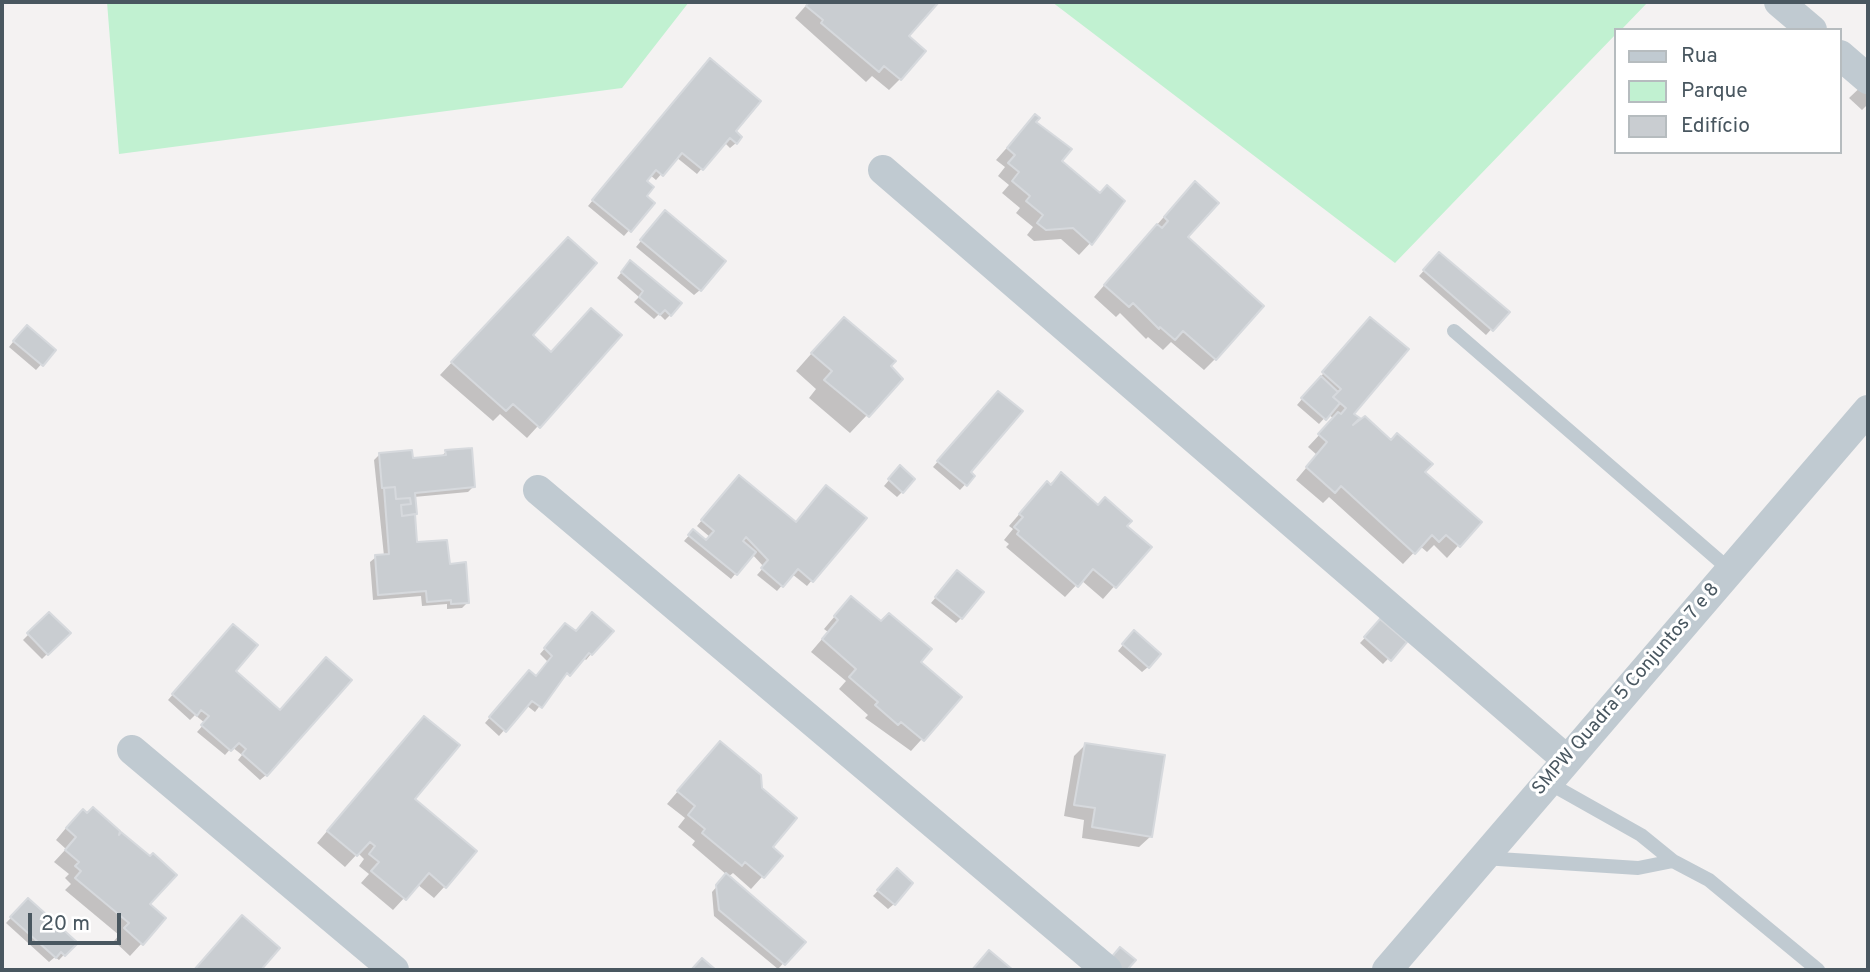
<!DOCTYPE html>
<meta charset="utf-8">
<style>
body{margin:0}
#map{position:relative;width:1870px;height:972px;overflow:hidden;background:#f4f2f2;font-family:Overpass,sans-serif}
canvas{display:block}
.frame{position:absolute;inset:0;border:4px solid #495760;pointer-events:none}
.legend{position:absolute;left:1614px;top:28px;width:228px;height:126px;box-sizing:border-box;background:#fff;border:2px solid #b6bcbf;margin:0;padding:9px 12px;list-style:none;font-size:21px;color:#495760}
.legend li{display:flex;align-items:center;gap:14px;height:35px}
.legend b{width:35px;border:2px solid #b6bcbf}
.scale{position:absolute;left:28px;top:913px;width:93px;height:32px;box-sizing:border-box;border:4px solid #495760;border-top:0;padding-left:9px;font-size:21px;line-height:24px;white-space:nowrap;color:#495760;-webkit-text-stroke:5px #fff;paint-order:stroke}
</style>
<div id="map">
<canvas width="1870" height="972"></canvas>
<div class="frame"></div>
<ul class="legend">
<li><b style="height:9px;background:#c0cad1"></b>Rua</li>
<li><b style="height:19px;background:#c1f1d1"></b>Parque</li>
<li><b style="height:19px;background:#c9cdd1"></b>Edifício</li>
</ul>
<div class="scale">20 m</div>
</div>
<script>
const g = document.querySelector('canvas').getContext('2d');
g.lineJoin = 'round';
function paint(path, color) {
  g.fillStyle = color;
  g.fill(path, 'evenodd');
}
function toPath(rows) {
  const path = new Path2D();
  for (const r of rows) {
    path.moveTo(r[0], r[1]);
    for (let i = 2; i < r.length; i += 2) path.lineTo(r[i], r[i + 1]);
  }
  return path;
}
function trace(path, color, width, dash) {
  g.strokeStyle = color;
  g.lineWidth = width;
  g.lineCap = dash ? 'butt' : 'round';
  g.setLineDash(dash || []);
  g.stroke(path);
}
function drawText(font, color, halo, rows, align = 'center') {
  g.font = font + ' Overpass,sans-serif';
  g.lineWidth = 6;
  g.setLineDash([]);
  g.textBaseline = 'middle';
  g.strokeStyle = halo;
  g.fillStyle = color;
  for (const [text, x, y, turn = 0] of rows) {
    g.save();
    g.translate(x, y);
    g.rotate((+turn || 0) * Math.PI / 180);
    g.textAlign = isNaN(turn) ? turn : align;
    if (halo) g.strokeText(text, 0, 0);
    g.fillText(text, 0, 0);
    g.restore();
  }
}
paint(toPath([
 [107,2,689,2,622,88,119,154],
 [1052,2,1648,2,1621,30,1616,30,1616,34,1395,263]
]), '#c1f1d1');
paint(toPath([
 [809,2,936,2,907,37,900,79,889,90,872,76,866,82,795,18],
 [705,66,736,143,730,148,724,142,697,174,676,157,656,180,650,175,645,181,644,196,653,203,624,236,588,206],
 [1868,80,1868,104,1862,110,1849,98],
 [1035,116,1034,122,1059,161,1109,223,1079,255,1061,239,1034,241,1027,235,1033,227,1016,213,1020,208,1002,193,1009,185,998,176,1005,167,996,160],
 [1183,195,1186,238,1215,359,1204,370,1171,342,1163,350,1148,337,1146,339,1120,313,1116,317,1094,297],
 [660,218,700,290,694,295,636,247],
 [556,251,530,336,551,354,620,336,527,438,500,414,493,421,440,375],
 [1439,254,1507,312,1486,335,1419,276],
 [625,268,670,315,665,320,659,314,654,319,634,302,639,297,617,278],
 [1359,331,1352,414,1346,431,1423,472,1479,522,1447,558,1434,545,1427,552,1420,546,1403,564,1329,497,1323,503,1296,480,1317,455,1308,447,1334,419,1328,414,1319,424,1297,405],
 [21,332,54,350,36,370,9,347],
 [827,336,889,367,901,379,850,433,809,398,816,389,796,371],
 [993,399,968,472,973,476,960,490,933,467],
 [446,452,473,487,468,492,414,497,416,544,468,602,462,608,447,609,447,604,422,606,421,596,373,600,370,562,376,557,384,556,374,460,379,455,411,460,440,457],
 [895,473,902,492,897,497,884,486],
 [1061,475,1149,547,1103,599,1081,580,1065,597,1006,547,1009,544,1004,540,1013,529,1009,526,1036,495],
 [734,482,795,523,864,518,807,586,792,574,777,591,757,575,764,567,752,554,731,579,684,541,693,531,706,542,710,537,697,526],
 [952,578,961,618,956,623,931,603],
 [840,610,919,662,960,697,911,751,865,718,868,715,839,689,846,681,811,652,828,632,824,629],
 [49,614,68,633,42,659,23,640],
 [1381,621,1404,642,1383,664,1360,643],
 [228,631,233,671,266,775,260,780,238,760,242,755,232,747,225,755,197,732,205,723,195,715,190,720,168,700],
 [560,631,576,633,591,654,586,660,583,657,561,678,535,712,526,705,499,736,485,723,524,678,535,678,548,662,540,654],
 [1129,638,1148,667,1142,672,1118,651],
 [413,730,412,799,445,886,434,898,417,884,393,910,361,883,369,874,359,866,364,859,358,853,345,867,317,843],
 [1085,745,1151,836,1139,847,1082,838,1084,820,1064,816,1074,756],
 [709,755,770,847,781,856,751,889,733,873,728,877,803,942,778,969,714,916,712,892,727,875,692,845,695,841,678,827,685,818,667,804],
 [71,822,115,840,148,904,164,919,130,956,114,941,119,935,65,890,71,884,65,878,69,874,54,862,66,849,56,840],
 [897,871,894,904,888,909,873,896],
 [28,900,75,943,59,960,55,957,49,962,6,923]
]), '#0003');
const building = toPath([
 [809,2,939,2,909,36,926,51,901,80,884,66,879,72,821,23,823,20,806,6,809,2],
 [710,58,761,101,736,131,742,137,737,144,730,138,703,170,682,153,663,176,656,170,647,181,654,187,647,196,655,203,631,232,592,200,710,58],
 [1035,114,1040,118,1036,122,1072,149,1062,161,1100,193,1107,185,1125,201,1092,245,1073,228,1046,230,1037,223,1043,215,1026,201,1030,196,1012,181,1019,172,1008,163,1015,155,1007,148,1035,114],
 [1195,181,1219,203,1188,237,1264,306,1216,360,1183,331,1175,340,1160,327,1159,329,1133,303,1129,307,1104,285,1157,224,1162,228,1168,221,1164,217,1195,181],
 [665,210,726,261,701,291,640,240,665,210],
 [568,237,597,263,533,335,551,352,591,308,622,335,540,428,513,404,506,411,451,362,568,237],
 [1439,252,1510,312,1493,331,1423,270,1439,252],
 [630,260,682,303,671,316,665,310,660,315,639,297,643,291,621,272,630,260],
 [844,317,896,361,891,366,903,379,869,417,824,380,832,371,811,353,844,317],
 [1370,317,1409,349,1354,414,1360,418,1353,425,1365,416,1391,440,1397,433,1433,464,1425,472,1482,522,1460,547,1446,535,1439,542,1432,535,1415,554,1341,486,1335,493,1306,467,1327,442,1318,434,1338,412,1341,414,1346,408,1333,397,1341,389,1322,372,1370,317],
 [27,325,56,350,43,366,13,341,27,325],
 [1321,376,1338,392,1333,397,1340,403,1326,420,1301,398,1321,376],
 [998,391,1023,411,971,472,975,476,967,486,937,461,998,391],
 [472,448,475,487,415,493,417,514,402,516,401,505,411,504,410,498,396,499,395,487,382,488,379,453,412,450,413,458,446,455,445,450,472,448],
 [900,465,915,479,903,493,888,479,900,465],
 [1061,472,1098,505,1105,497,1132,521,1127,526,1152,547,1116,588,1093,569,1078,587,1017,534,1019,531,1014,527,1023,517,1019,514,1047,481,1051,485,1061,472],
 [739,475,796,522,826,485,867,518,813,582,798,569,783,587,761,568,768,560,746,537,743,541,756,552,737,575,688,535,693,529,706,540,714,531,701,520,739,475],
 [395,487,396,499,410,498,411,504,401,505,402,516,415,514,417,542,447,540,450,564,466,562,469,603,451,604,451,600,427,602,426,591,378,595,375,555,389,554,384,488,395,487],
 [957,570,984,592,962,619,935,597,957,570],
 [851,596,881,621,889,613,932,649,921,662,962,697,924,741,901,722,898,725,875,705,878,702,849,677,856,669,822,639,838,620,834,616,851,596],
 [49,612,71,633,48,655,27,633,49,612],
 [592,612,614,631,592,655,589,653,570,676,567,673,542,708,532,701,506,732,489,717,529,670,536,676,552,656,544,648,565,623,576,631,592,612],
 [1380,619,1407,642,1391,661,1364,637,1380,619],
 [233,624,258,645,236,671,280,710,326,657,352,680,267,776,242,754,246,749,239,743,231,751,201,725,209,716,201,710,197,716,172,694,233,624],
 [1134,630,1161,654,1149,668,1122,644,1134,630],
 [424,716,460,745,415,799,477,851,446,888,429,873,406,900,371,871,379,862,369,854,375,846,370,842,357,856,327,831,424,716],
 [720,741,761,775,762,788,797,818,773,847,783,856,764,878,745,862,742,866,702,833,705,829,688,815,695,806,677,791,720,741],
 [1085,743,1165,755,1152,837,1092,827,1095,808,1074,805,1085,743],
 [93,807,120,831,119,835,121,832,150,856,153,853,177,875,150,904,166,918,143,945,124,928,129,923,75,878,81,871,75,866,79,862,65,850,76,837,66,828,83,809,87,813,93,807],
 [897,868,913,883,895,905,877,890,897,868],
 [726,873,806,942,785,965,719,910,716,885,726,873],
 [28,898,78,943,65,956,61,952,56,958,10,917,28,898],
 [242,915,280,948,261,970,194,970,242,915],
 [1120,947,1136,960,1127,970,1116,970,1110,959,1120,947],
 [989,950,1013,970,972,970,989,950],
 [702,958,716,970,691,970,702,958]
]);
paint(building, '#c9cdd1');
trace(building, '#d6d9dd', 2);
trace(toPath([
 [1454,331,1730,570],
 [1547,782,1641,835,1673,861,1709,880,1818,970],
 [1483,858,1638,868,1673,861]
]), '#c0cad1', 14);
trace(toPath([
 [1779,2,1812,30],
 [1840,55,1868,79],
 [883,170,1567,760],
 [538,490,1107,970],
 [132,750,394,970],
 [1387,970,1868,410]
]), '#c0cad1', 30);
drawText('19px', '#495760', '#fff', [
 ["SMPW Quadra 5 Conjuntos 7 e 8",1627,690,-49]
]);
</script>
